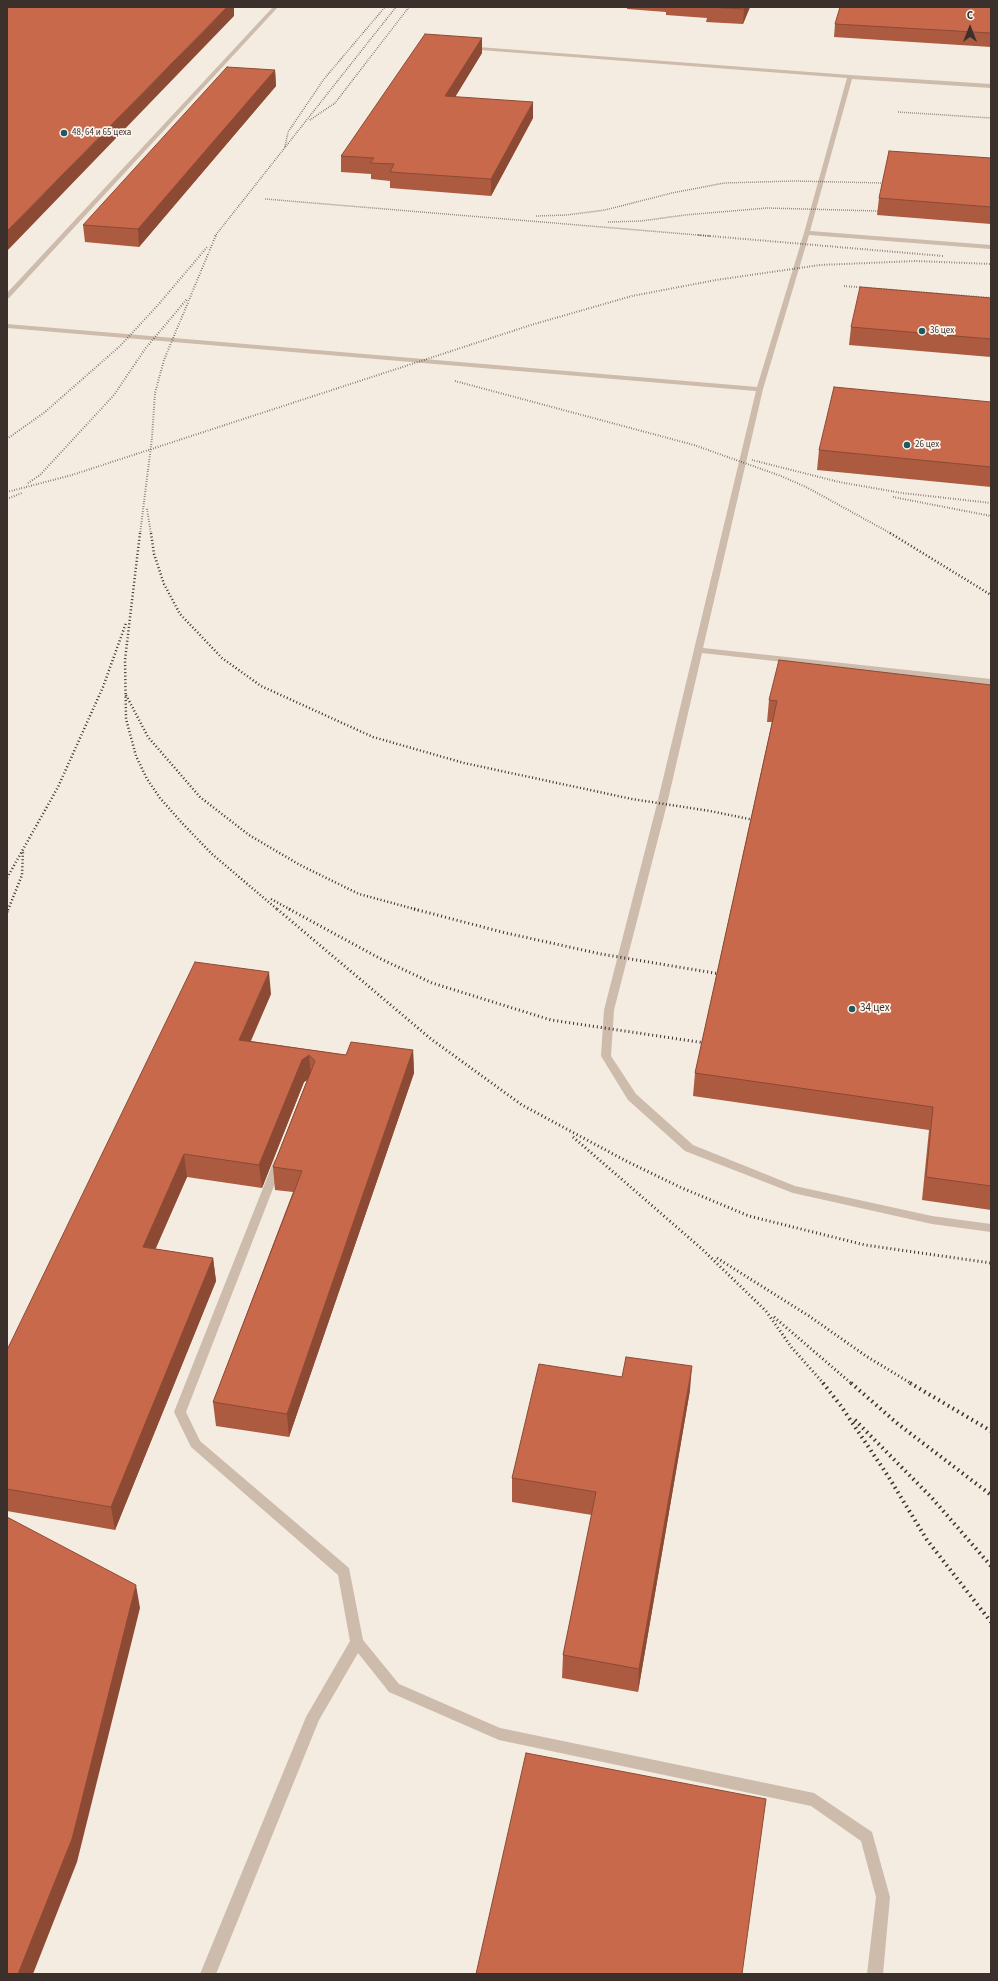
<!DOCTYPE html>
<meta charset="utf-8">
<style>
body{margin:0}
#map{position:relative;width:998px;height:1981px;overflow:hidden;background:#f4ebe1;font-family:"Source Sans 3",sans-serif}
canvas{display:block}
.frame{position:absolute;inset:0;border:8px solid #3b302b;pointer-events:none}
.north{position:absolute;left:950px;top:8px;width:40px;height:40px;-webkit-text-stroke:3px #fbf5ee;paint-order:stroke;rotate:0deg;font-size:11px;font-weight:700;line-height:16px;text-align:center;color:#3b302b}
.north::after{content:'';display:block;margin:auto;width:14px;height:18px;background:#3b302b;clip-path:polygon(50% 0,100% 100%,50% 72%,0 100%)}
</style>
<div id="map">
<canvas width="998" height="1981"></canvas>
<div class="frame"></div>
<div class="north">С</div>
</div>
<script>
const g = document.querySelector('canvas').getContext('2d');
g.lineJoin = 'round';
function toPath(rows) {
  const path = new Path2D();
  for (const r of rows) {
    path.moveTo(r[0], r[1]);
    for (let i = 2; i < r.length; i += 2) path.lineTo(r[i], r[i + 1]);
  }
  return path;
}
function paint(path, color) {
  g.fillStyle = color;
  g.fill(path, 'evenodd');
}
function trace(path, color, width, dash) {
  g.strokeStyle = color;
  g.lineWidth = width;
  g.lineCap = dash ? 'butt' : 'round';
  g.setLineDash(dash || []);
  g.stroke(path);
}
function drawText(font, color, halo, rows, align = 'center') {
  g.font = font + ' "Source Sans 3",sans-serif';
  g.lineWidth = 3.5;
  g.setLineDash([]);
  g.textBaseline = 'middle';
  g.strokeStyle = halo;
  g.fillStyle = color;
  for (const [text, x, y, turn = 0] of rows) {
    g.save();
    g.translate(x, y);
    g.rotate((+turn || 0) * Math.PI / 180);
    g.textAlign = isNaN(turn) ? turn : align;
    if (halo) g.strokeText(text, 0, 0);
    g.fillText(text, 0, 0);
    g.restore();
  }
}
paint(toPath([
 [273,7,278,7,9,298,7,299,7,293,273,7],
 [478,47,850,75,991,84,991,88,852,79,810,231,991,245,991,249,809,235,763,389,703,648,991,679,991,685,702,653,667,804,614,1010,611,1056,636,1094,693,1145,795,1186,932,1216,991,1224,991,1232,932,1224,793,1193,685,1151,628,1100,601,1056,604,1010,657,804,756,391,7,328,7,324,757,387,804,233,847,78,480,50,478,47],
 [278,1159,282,1160,283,1163,186,1412,200,1441,349,1568,363,1640,399,1684,500,1728,814,1793,872,1832,890,1897,883,1974,867,1974,876,1897,861,1841,811,1806,499,1740,389,1692,358,1653,319,1720,216,1974,200,1974,306,1717,350,1641,338,1575,191,1447,174,1412,273,1163,274,1160,278,1159]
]), '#cdbbac');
trace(toPath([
 [898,112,991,118],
 [310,120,335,103,409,7],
 [285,147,288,132,324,79,385,7],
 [265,199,710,236],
 [536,216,567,215,605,210,672,193,724,183,795,181,884,183],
 [608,222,641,221,685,215,767,208,878,211],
 [215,236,396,7]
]), '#3b302b', 1.5, [0.5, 1.5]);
trace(toPath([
 [698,235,943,256],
 [844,286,991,298],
 [455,381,694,445,781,476,808,488,892,534],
 [7,439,45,412,120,346,158,305,208,246],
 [752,460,839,482,902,493,991,503],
 [28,483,40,475,114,395,145,349,187,299],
 [7,492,72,475,531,325,632,296,716,280,820,265,916,261,991,264],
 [893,497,991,516],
 [7,499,22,493],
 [147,509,151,534],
 [140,534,152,438,155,393,164,360,216,235]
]), '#3b302b', 2, [0.5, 2]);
trace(toPath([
 [140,533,125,660,126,719,136,756,147,779,160,798,182,823,212,854,278,910],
 [151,533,154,554,164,584,180,614,222,658,261,686,373,737,464,763,632,799,710,811,754,820],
 [890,533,991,595],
 [126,695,148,737,200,797,249,835,300,865,359,894,418,910],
 [7,878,58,787,103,687,126,623],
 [271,899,291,910],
 [8,910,22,875,23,851]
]), '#3b302b', 2.5, [1, 2.5]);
trace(toPath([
 [277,909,431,1039,522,1105,628,1162,682,1188,749,1216,865,1245,991,1263],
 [289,909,381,959,432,983,551,1020,705,1043],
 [414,909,506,933,601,954,720,974],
 [7,912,8,909],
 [573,1137,702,1249,766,1311,792,1348,824,1384],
 [717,1258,809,1316,866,1356,912,1384],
 [774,1317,852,1384]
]), '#3b302b', 3, [1, 3]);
trace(toPath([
 [823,1383,841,1406,888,1476,927,1540,991,1622],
 [851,1383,898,1424,991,1495],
 [910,1383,991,1431],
 [855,1420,932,1498,991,1566]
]), '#3b302b', 4, [1.5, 4]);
paint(toPath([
 [627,7,750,7,743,24,706,22,707,18,666,15,666,12,627,9],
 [991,7,991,47,834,37,835,24],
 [482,38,482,53,455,97,533,118,491,196,390,188,390,181,371,179,371,174,341,172,341,156],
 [275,70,276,86,139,247,85,242,83,225],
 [991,158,991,224,877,215,879,198],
 [991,298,991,357,849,345,851,327],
 [991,402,991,487,817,470,819,450],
 [991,685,991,1210,922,1200,929,1130,693,1096,695,1073,772,722,767,722,769,700],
 [271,994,251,1041,346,1055,413,1050,414,1073,289,1437,216,1426,213,1402,293,1192,275,1190,273,1167,307,1080,304,1082,262,1188,187,1177,155,1249,213,1258,216,1281,115,1530,7,1511,7,1350],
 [690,1390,638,1692,562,1678,563,1655,592,1515,512,1502,512,1478]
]), '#ac5a40');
paint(toPath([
 [227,7,234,7,234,16,7,251,7,231],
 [745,7,750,7,743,24,744,9],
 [482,38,482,53,446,112,445,96],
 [275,70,276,86,139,247,138,229],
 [533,102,533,118,491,196,491,179],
 [269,972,271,994,241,1062,239,1040],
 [413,1050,414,1073,289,1437,287,1414],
 [309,1055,311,1078,304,1082,262,1188,259,1165,302,1060],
 [184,1154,187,1177,146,1271,143,1247],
 [213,1258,216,1281,115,1530,111,1507],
 [692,1366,690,1390,638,1692,639,1669],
 [136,1585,140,1608,77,1862,33,1974,18,1974]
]), '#8c4a34');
const building = toPath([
 [7,7,227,7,7,231,7,7],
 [707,7,745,7,744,9,707,7],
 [840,7,991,7,991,33,835,24,840,7],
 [425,34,482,38,445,96,533,102,491,179,390,172,394,164,370,163,374,158,341,156,425,34],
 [227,67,275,70,138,229,83,225,227,67],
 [889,151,991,158,991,207,879,198,889,151],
 [860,287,991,298,991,339,851,327,860,287],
 [834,387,991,402,991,467,819,450,834,387],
 [779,660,991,685,991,1186,926,1177,933,1107,695,1073,777,701,769,700,779,660],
 [195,962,269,972,239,1040,346,1055,351,1042,413,1050,287,1414,213,1402,302,1171,273,1167,315,1061,309,1055,302,1060,259,1165,184,1154,143,1247,213,1258,111,1507,7,1489,7,1350,195,962],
 [626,1357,692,1366,639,1669,563,1655,596,1492,512,1478,539,1364,622,1377,626,1357],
 [7,1517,136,1585,72,1839,18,1974,7,1974,7,1517],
 [526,1753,766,1799,742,1974,476,1974,526,1753]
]);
paint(building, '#c8694b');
trace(building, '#8c4a34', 1);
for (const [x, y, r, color] of [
 [64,133,4,"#1f5a5e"],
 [922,331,4,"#1f5a5e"],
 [907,445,4,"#1f5a5e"],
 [852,1009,4,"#1f5a5e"]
]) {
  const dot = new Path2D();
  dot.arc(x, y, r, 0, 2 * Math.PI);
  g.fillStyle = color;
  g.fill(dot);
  trace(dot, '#fbf5ee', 1.5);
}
drawText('9px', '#3b302b', '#fbf5ee', [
 ["48, 64 и 65 цеха",72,133],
 ["36 цех",930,331],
 ["26 цех",915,445]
], 'left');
drawText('11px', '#3b302b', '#fbf5ee', [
 ["34 цех",860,1009]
], 'left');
</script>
